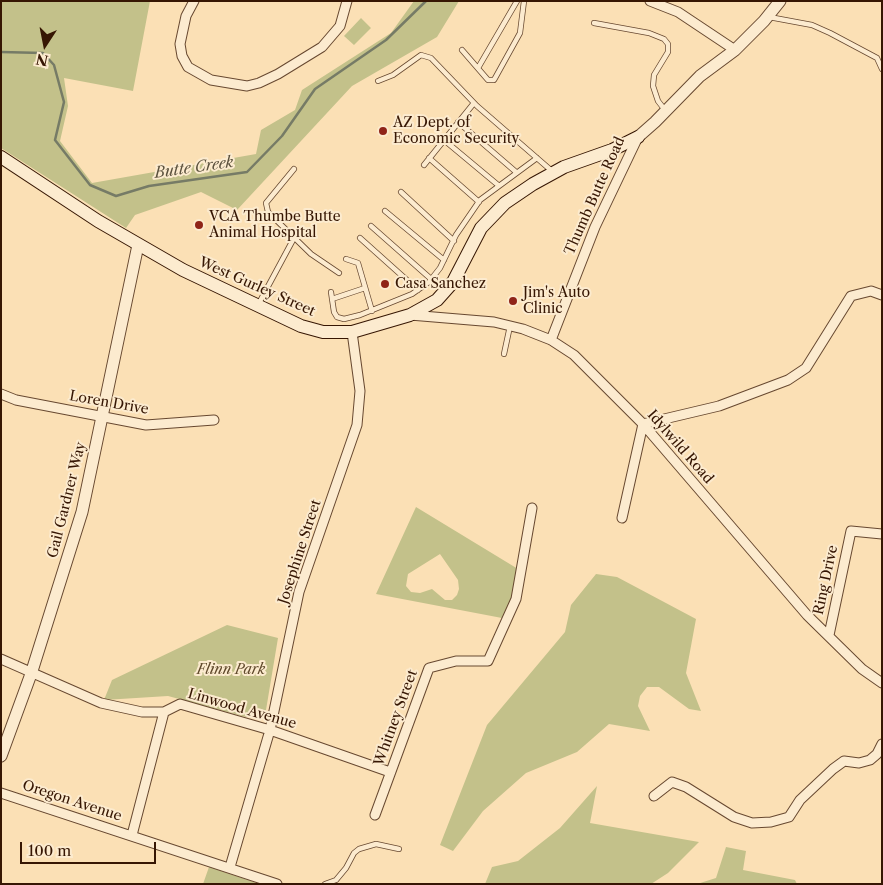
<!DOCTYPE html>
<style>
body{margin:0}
#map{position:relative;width:883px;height:885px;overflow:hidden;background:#fbe0b5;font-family:"Libre Caslon Text",serif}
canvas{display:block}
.frame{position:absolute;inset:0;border:2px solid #361603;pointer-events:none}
.north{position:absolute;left:20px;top:20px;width:50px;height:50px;-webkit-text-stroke:4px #fcebcf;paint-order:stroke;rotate:191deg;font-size:14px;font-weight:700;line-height:20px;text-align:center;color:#361603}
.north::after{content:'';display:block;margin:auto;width:18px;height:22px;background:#361603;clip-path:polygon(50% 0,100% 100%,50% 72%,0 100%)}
.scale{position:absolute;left:20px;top:842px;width:136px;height:22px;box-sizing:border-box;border:2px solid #361603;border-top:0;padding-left:6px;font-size:15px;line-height:18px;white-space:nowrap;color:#361603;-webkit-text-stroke:4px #fcebcf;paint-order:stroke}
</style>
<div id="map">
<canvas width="883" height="885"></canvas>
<div class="frame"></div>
<div class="north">N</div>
<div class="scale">100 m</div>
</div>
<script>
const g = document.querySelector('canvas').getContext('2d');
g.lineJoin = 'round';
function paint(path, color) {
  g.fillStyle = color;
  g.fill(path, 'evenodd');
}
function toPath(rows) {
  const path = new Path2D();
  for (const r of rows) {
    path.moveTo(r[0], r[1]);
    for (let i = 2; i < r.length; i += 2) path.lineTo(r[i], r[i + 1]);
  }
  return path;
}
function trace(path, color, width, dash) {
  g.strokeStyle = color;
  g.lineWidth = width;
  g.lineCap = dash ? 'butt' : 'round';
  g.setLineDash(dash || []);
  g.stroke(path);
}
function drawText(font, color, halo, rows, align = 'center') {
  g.font = font + ' "Libre Caslon Text",serif';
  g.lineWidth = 4;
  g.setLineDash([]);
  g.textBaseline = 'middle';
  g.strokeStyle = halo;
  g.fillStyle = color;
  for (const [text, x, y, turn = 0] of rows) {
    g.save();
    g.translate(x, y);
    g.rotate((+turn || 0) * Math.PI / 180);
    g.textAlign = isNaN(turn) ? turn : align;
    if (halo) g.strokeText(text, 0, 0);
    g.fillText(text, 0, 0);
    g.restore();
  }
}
paint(toPath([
 [1,1,150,1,133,91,64,78,68,106,60,141,92,183,256,154,261,130,295,110,302,90,391,33,414,1,459,1,437,37,352,86,237,210,201,192,135,215,126,228,1,148],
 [361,18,371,28,354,45,344,36],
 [416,507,518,569,511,600,502,618,376,594],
 [440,554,458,580,459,589,457,595,452,600,445,600,432,589,420,593,411,592,406,586,408,574],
 [596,574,617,577,696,619,686,673,701,711,689,709,659,687,647,687,640,696,638,706,650,731,609,724,577,752,526,773,483,811,453,851,440,845,487,725,565,632,571,605],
 [227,625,278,638,266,710,259,716,246,717,168,696,104,700,112,680],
 [597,786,590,823,699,842,668,873,651,884,485,884,492,867,518,861,560,828],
 [726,847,746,851,743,870,795,880,797,884,697,884,716,878],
 [209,867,260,884,203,884]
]), '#c3c18a');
trace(toPath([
 [1,52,43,53,54,65,64,102,55,140,90,185,116,196,149,186,247,172,282,136,315,89,386,40,426,1]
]), '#767b66', 2.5);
const service = toPath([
 [769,17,812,25,830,33,877,58,882,69],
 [594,23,649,33,664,39,668,44,668,52,654,75,653,86,658,101,665,110],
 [462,50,488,80,494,80,520,33,524,1],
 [478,68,517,1],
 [378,81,393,75,421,55,431,58,477,106,553,172],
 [458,122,516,172],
 [444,140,498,185],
 [429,158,479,202],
 [424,165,474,103],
 [294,169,266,203,268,212,311,254,339,273],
 [401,192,454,241],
 [385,211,444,260],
 [371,226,431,279],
 [360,238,418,290],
 [346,259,358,263,372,311],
 [331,292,334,312,337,317,344,319,360,315,412,294,429,282,440,268,456,235,480,200,537,158],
 [332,299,365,288],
 [258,305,294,238],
 [504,354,510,326],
 [325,884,336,880,346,868,354,853,359,849,376,844,399,849]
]);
const minor = toPath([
 [194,1,186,16,180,44,182,56,188,67,211,80,247,86,259,83,278,74,322,47,340,26,347,1],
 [650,1,678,12,735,50],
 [410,315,494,322,523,329,551,340,574,355,643,424,807,615,862,669,882,683],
 [551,340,595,227,638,137],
 [1,394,16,400,146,425,214,420],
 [622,518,643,424,719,406,788,380,806,368,851,296,871,291,882,295],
 [829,635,851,531,882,534],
 [1,659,101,703,142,712,164,712,180,704,270,730,390,772],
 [1,793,277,884],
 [654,796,672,782,686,787,734,817,752,823,771,822,789,817,800,800,833,769,844,761,859,763,870,760,877,754,882,744],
 [375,815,429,668,456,661,488,661,516,599,532,508],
 [132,835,164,712],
 [230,867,270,730,299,592,357,425,360,391,352,332]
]);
const tertiary = toPath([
 [638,137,655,122,700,76,735,50,764,21,780,1],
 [1,756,31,674,82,512,138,245]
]);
const secondary = toPath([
 [1,157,98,221,183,270,301,326,323,332,352,332,410,315,437,300,453,282,481,228,505,203,533,184,564,167,612,150,638,137]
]);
trace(service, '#674830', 6);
trace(minor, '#674830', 11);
trace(tertiary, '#674830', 13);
trace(secondary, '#361603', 14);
trace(service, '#fcebcf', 4.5);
trace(minor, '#fcebcf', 9);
trace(tertiary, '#fcebcf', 11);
trace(secondary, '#fcebcf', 12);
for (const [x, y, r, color] of [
 [383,131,5,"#8f2418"],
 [199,225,5,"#8f2418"],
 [385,284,5,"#8f2418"],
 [513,301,5,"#8f2418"]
]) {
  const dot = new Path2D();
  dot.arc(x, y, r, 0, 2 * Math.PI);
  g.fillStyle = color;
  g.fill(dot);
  trace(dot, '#fcebcf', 2);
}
drawText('14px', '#361603', '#fcebcf', [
 ["AZ Dept. of",393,123],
 ["Economic Security",393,139],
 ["VCA Thumbe Butte",209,217],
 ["Animal Hospital",209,233],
 ["Casa Sanchez",395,284],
 ["Jim's Auto",523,293],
 ["Clinic",523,309]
], 'left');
drawText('14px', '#361603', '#fcebcf', [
 ["Thumb Butte Road",595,196,-66],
 ["West Gurley Street",257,287,24],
 ["Loren Drive",109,403,10],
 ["Idylwild Road",680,447,49],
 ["Gail Gardner Way",67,500,-76],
 ["Josephine Street",300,552,-72],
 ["Ring Drive",826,580,-78],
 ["Linwood Avenue",242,709,16],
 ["Whitney Street",396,718,-70],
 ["Oregon Avenue",72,801,18]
]);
drawText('italic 14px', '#60492c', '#fcebcf', [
 ["Flinn Park",231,670]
]);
drawText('italic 15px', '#5b513d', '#fcebcf', [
 ["Butte Creek",194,168,-8]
]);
</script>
